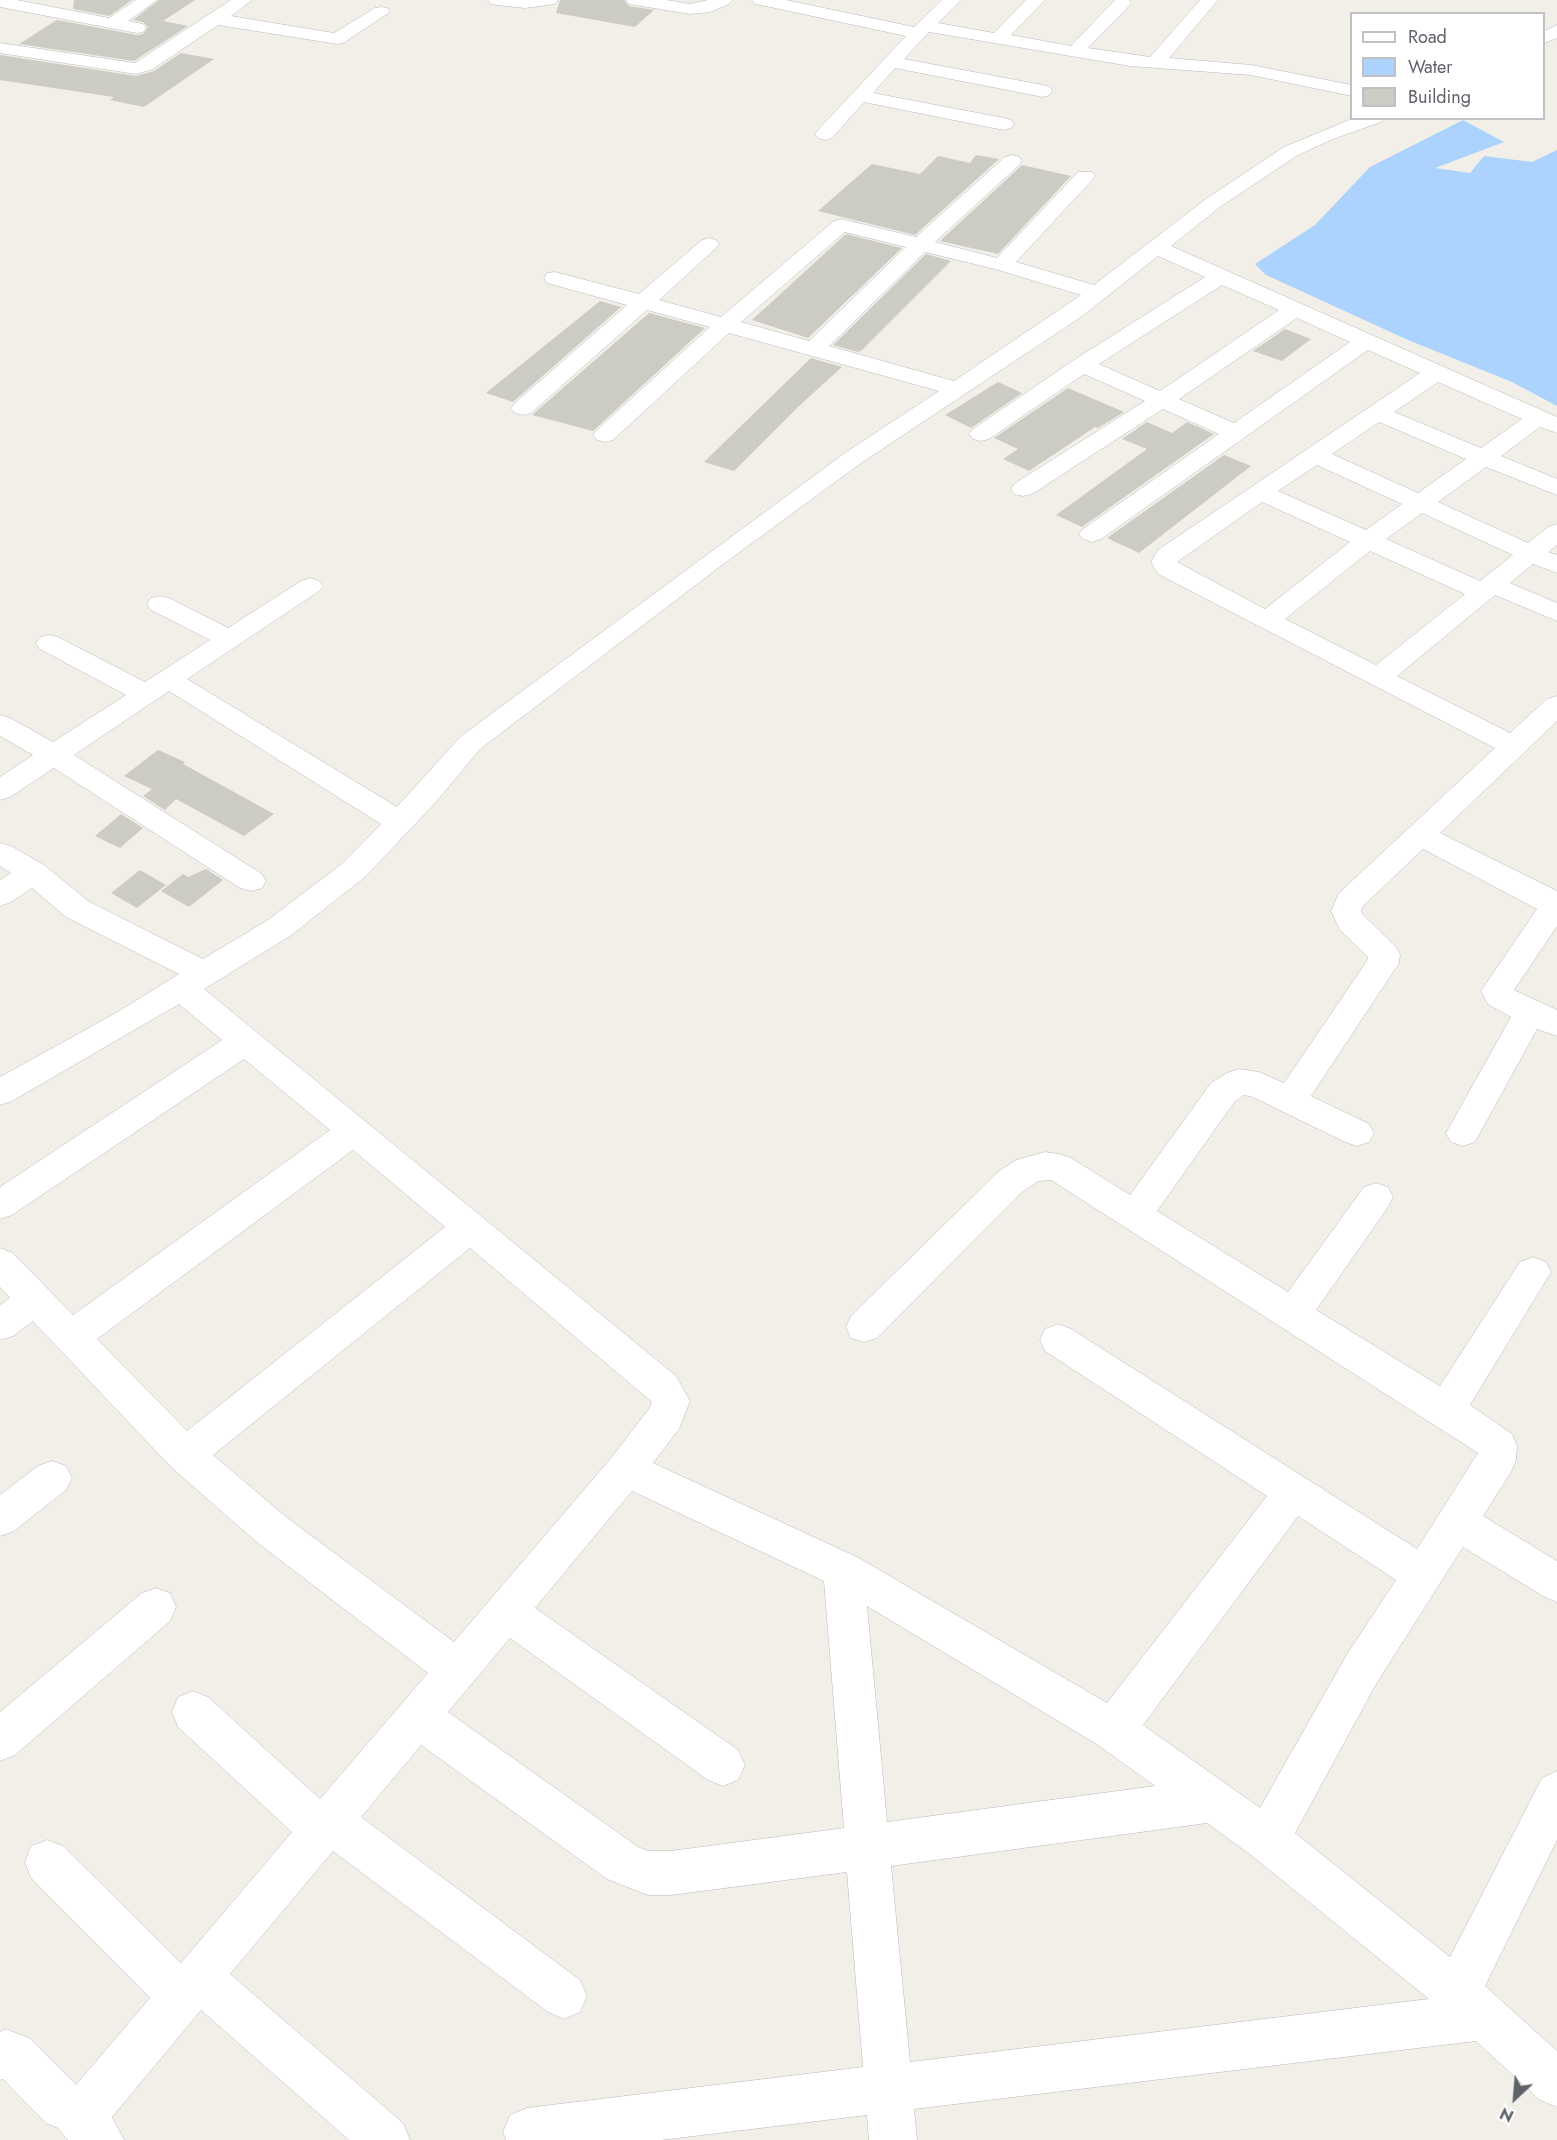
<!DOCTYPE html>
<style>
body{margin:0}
#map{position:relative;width:1557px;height:2140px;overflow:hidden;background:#f1efe8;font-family:Jost,sans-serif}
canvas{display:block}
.legend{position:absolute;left:1350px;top:12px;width:195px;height:108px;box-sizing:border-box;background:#fff;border:2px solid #bfc0c3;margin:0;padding:8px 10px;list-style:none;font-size:18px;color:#5f6268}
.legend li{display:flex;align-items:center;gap:12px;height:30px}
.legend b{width:30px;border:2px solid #bfc0c3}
.north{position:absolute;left:1485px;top:2068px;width:60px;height:60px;-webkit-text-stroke:4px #fff;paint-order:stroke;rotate:206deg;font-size:16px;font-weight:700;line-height:24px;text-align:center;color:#5f6268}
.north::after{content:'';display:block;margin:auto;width:21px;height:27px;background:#5f6268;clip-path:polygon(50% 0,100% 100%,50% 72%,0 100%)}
</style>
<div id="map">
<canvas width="1557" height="2140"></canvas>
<ul class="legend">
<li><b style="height:8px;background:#fff"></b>Road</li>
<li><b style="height:16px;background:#abd3fe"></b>Water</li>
<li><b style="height:16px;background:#cccbc4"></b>Building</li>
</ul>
<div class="north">N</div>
</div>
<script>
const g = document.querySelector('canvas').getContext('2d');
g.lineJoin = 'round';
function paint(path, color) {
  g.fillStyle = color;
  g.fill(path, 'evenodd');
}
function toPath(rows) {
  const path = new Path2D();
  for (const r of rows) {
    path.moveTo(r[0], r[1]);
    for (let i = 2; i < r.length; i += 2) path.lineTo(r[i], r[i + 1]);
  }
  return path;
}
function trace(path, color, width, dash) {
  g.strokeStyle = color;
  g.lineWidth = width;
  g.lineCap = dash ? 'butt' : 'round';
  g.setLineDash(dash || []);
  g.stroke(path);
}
paint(toPath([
 [1463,120,1504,142,1435,168,1470,173,1484,156,1532,162,1557,150,1557,406,1512,382,1408,340,1266,275,1255,264,1315,225,1370,167]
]), '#abd3fe');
paint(toPath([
 [74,0,132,0,109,16,73,9],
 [159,0,195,0,163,21,188,26,134,61,19,44,57,20,137,35,143,34,148,27,143,22,133,20],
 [560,0,624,0,629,6,654,10,635,27,556,13],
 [181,53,214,59,144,107,110,100,114,97,0,80,0,55,136,76,154,71],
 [976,155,999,159,915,235,818,211,872,164,920,174,938,156,970,163],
 [1022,165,1071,176,998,254,940,241],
 [846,234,902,248,808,338,752,320],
 [926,254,951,261,862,350,858,352,833,345],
 [600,301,621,307,513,402,486,393],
 [649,313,705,328,593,431,532,415],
 [1285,329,1311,339,1282,361,1253,351],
 [811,358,842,367,798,407,734,471,704,462],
 [998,382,1022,393,971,428,945,415],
 [1068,388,1124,412,1098,428,1095,427,1029,471,1003,459,1018,449,994,438],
 [1147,422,1172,433,1187,422,1214,434,1082,527,1056,515,1147,449,1122,439],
 [1224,455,1251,466,1139,553,1107,538],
 [158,750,185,762,183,764,274,814,244,836,176,799,165,810,143,796,152,789,124,776],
 [121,814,143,828,120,848,95,836],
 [206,869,223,880,189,907,161,891,183,874,188,877],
 [140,870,166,885,137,908,111,893]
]), '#cccbc4');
const minor = toPath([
 [0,0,17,0,109,18,136,0,157,0,128,21,143,24,146,28,143,32,137,33,0,7,0,0],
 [231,0,252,0,231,16,334,33,375,8,381,7,387,8,390,12,343,43,337,44,218,25,153,69,136,74,0,53,0,43,135,63,231,0],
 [488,0,558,0,555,4,525,8,497,5,491,4,488,0],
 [626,0,667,0,690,4,708,0,732,0,729,4,710,12,690,14,635,5,629,4,626,0],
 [752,0,786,0,914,27,942,0,961,0,938,23,994,33,1026,0,1045,0,1011,35,1071,46,1115,0,1129,0,1131,3,1128,7,1088,48,1150,57,1200,0,1218,0,1169,58,1251,65,1352,85,1352,96,1251,75,1130,66,929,32,904,59,1043,85,1050,87,1052,91,1050,95,1043,97,895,68,873,93,1004,118,1011,120,1014,124,1011,128,1004,130,864,102,832,138,825,140,818,138,815,134,818,130,906,36,761,5,755,4,752,0],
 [1557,25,1557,38,1544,43,1544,31,1557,25],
 [1354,118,1383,118,1381,122,1333,139,1298,155,1220,207,1171,246,1557,417,1557,433,1540,427,1501,456,1557,479,1557,495,1486,467,1438,502,1528,543,1548,527,1557,524,1557,545,1548,552,1557,555,1557,573,1533,564,1510,583,1557,603,1557,621,1495,595,1397,676,1510,733,1547,699,1557,696,1557,721,1440,833,1557,891,1557,926,1514,990,1557,1010,1557,1036,1537,1029,1475,1142,1463,1146,1451,1142,1446,1133,1511,1017,1488,1004,1481,991,1537,909,1423,849,1363,906,1361,911,1364,916,1395,946,1400,954,1399,963,1311,1096,1369,1124,1374,1133,1369,1142,1357,1146,1345,1142,1253,1097,1244,1095,1235,1101,1157,1211,1288,1292,1364,1187,1376,1183,1388,1187,1393,1197,1388,1207,1316,1310,1440,1386,1520,1262,1533,1257,1546,1262,1551,1272,1470,1405,1512,1434,1517,1446,1516,1460,1511,1472,1483,1516,1557,1561,1557,1602,1543,1596,1463,1547,1376,1684,1295,1833,1450,1957,1542,1778,1557,1771,1557,1840,1485,1986,1557,2051,1557,2107,1540,2100,1476,2041,914,2109,917,2140,869,2140,867,2115,661,2140,506,2140,503,2132,510,2115,527,2108,863,2067,847,1872,671,1895,648,1895,607,1879,421,1745,361,1817,580,1980,587,1996,580,2012,564,2019,548,2012,333,1851,230,1974,403,2123,410,2140,349,2140,201,2010,112,2117,124,2140,68,2140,58,2128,46,2123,3,2079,0,2080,0,2032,6,2029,31,2039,76,2085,150,1998,31,1878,25,1862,31,1846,47,1840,63,1846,181,1963,292,1832,178,1727,172,1712,178,1697,193,1691,208,1697,320,1799,428,1673,258,1543,171,1467,33,1321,13,1336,0,1340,0,1305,10,1298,0,1287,0,1248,13,1253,73,1315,330,1130,244,1059,12,1215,0,1219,0,1187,222,1040,179,1004,12,1101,0,1105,0,1077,116,1013,179,974,66,917,32,888,11,902,0,906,0,880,11,873,0,866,0,843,11,846,44,865,88,901,203,959,268,920,343,863,381,824,169,691,74,755,262,874,266,881,262,888,251,891,240,888,54,768,10,797,0,800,0,777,33,755,0,736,0,715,10,718,53,742,126,695,40,649,36,643,40,637,49,635,58,637,145,682,210,640,151,610,147,604,151,598,160,596,169,598,228,628,301,581,310,578,319,581,323,586,319,591,187,679,397,807,460,737,845,453,939,391,729,333,613,440,605,442,597,440,593,435,597,430,710,327,647,310,531,413,523,415,515,413,511,408,515,403,627,305,547,283,544,278,547,273,555,272,639,294,702,240,709,238,716,240,719,244,716,248,659,300,721,317,834,221,841,219,916,237,1005,157,1012,155,1019,157,1022,161,1019,165,935,242,997,258,1078,172,1092,172,1095,176,1092,180,1016,262,1094,285,1206,199,1284,147,1354,118],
 [845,232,906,247,809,341,741,322,845,232],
 [925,252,995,269,1081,295,954,381,829,346,925,252],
 [1158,256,1205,277,1074,360,973,429,969,434,973,439,981,441,989,439,1084,374,1145,401,1014,484,1011,489,1014,494,1023,496,1032,494,1163,409,1219,434,1083,529,1079,534,1083,539,1092,542,1101,539,1368,350,1420,373,1158,550,1151,562,1158,574,1495,748,1339,893,1331,911,1340,930,1368,957,1367,961,1284,1083,1259,1072,1239,1069,1227,1073,1211,1083,1130,1195,1071,1158,1059,1154,1045,1152,1016,1160,998,1172,851,1316,846,1327,851,1338,864,1342,877,1338,1022,1192,1038,1181,1051,1180,1478,1453,1417,1549,1071,1329,1058,1324,1045,1329,1040,1340,1045,1351,1267,1496,1107,1703,857,1557,653,1463,679,1429,690,1401,676,1376,204,989,290,936,365,877,435,803,480,749,726,562,861,463,1081,317,1158,256],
 [1222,285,1279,310,1160,391,1099,364,1222,285],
 [1297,318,1350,342,1234,423,1179,399,1297,318],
 [1438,382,1522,419,1481,448,1394,412,1438,382],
 [1379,422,1466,459,1418,493,1332,454,1379,422],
 [1317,465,1402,504,1366,530,1278,491,1317,465],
 [1262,502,1350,542,1265,609,1177,562,1262,502],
 [1422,513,1513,555,1480,581,1386,539,1422,513],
 [1370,551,1465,594,1376,665,1285,619,1370,551],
 [353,1150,445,1227,187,1431,97,1339,353,1150],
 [470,1248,652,1402,649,1409,612,1457,454,1642,286,1517,213,1455,470,1248],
 [632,1491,824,1581,844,1828,671,1851,648,1851,638,1847,448,1712,510,1638,708,1780,723,1786,738,1780,745,1765,738,1750,535,1608,632,1491],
 [1298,1516,1396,1580,1346,1656,1260,1808,1143,1725,1298,1516],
 [867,1606,1098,1745,1155,1786,887,1822,867,1606],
 [1207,1823,1251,1855,1429,1999,910,2062,891,1866,1207,1823],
 [52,1461,66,1466,72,1478,66,1490,14,1531,0,1536,0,1495,38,1466,52,1461],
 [156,1588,170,1593,176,1607,170,1621,15,1755,0,1761,0,1712,142,1593,156,1588]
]);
trace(minor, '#b8b9be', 1);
paint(minor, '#fff');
</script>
